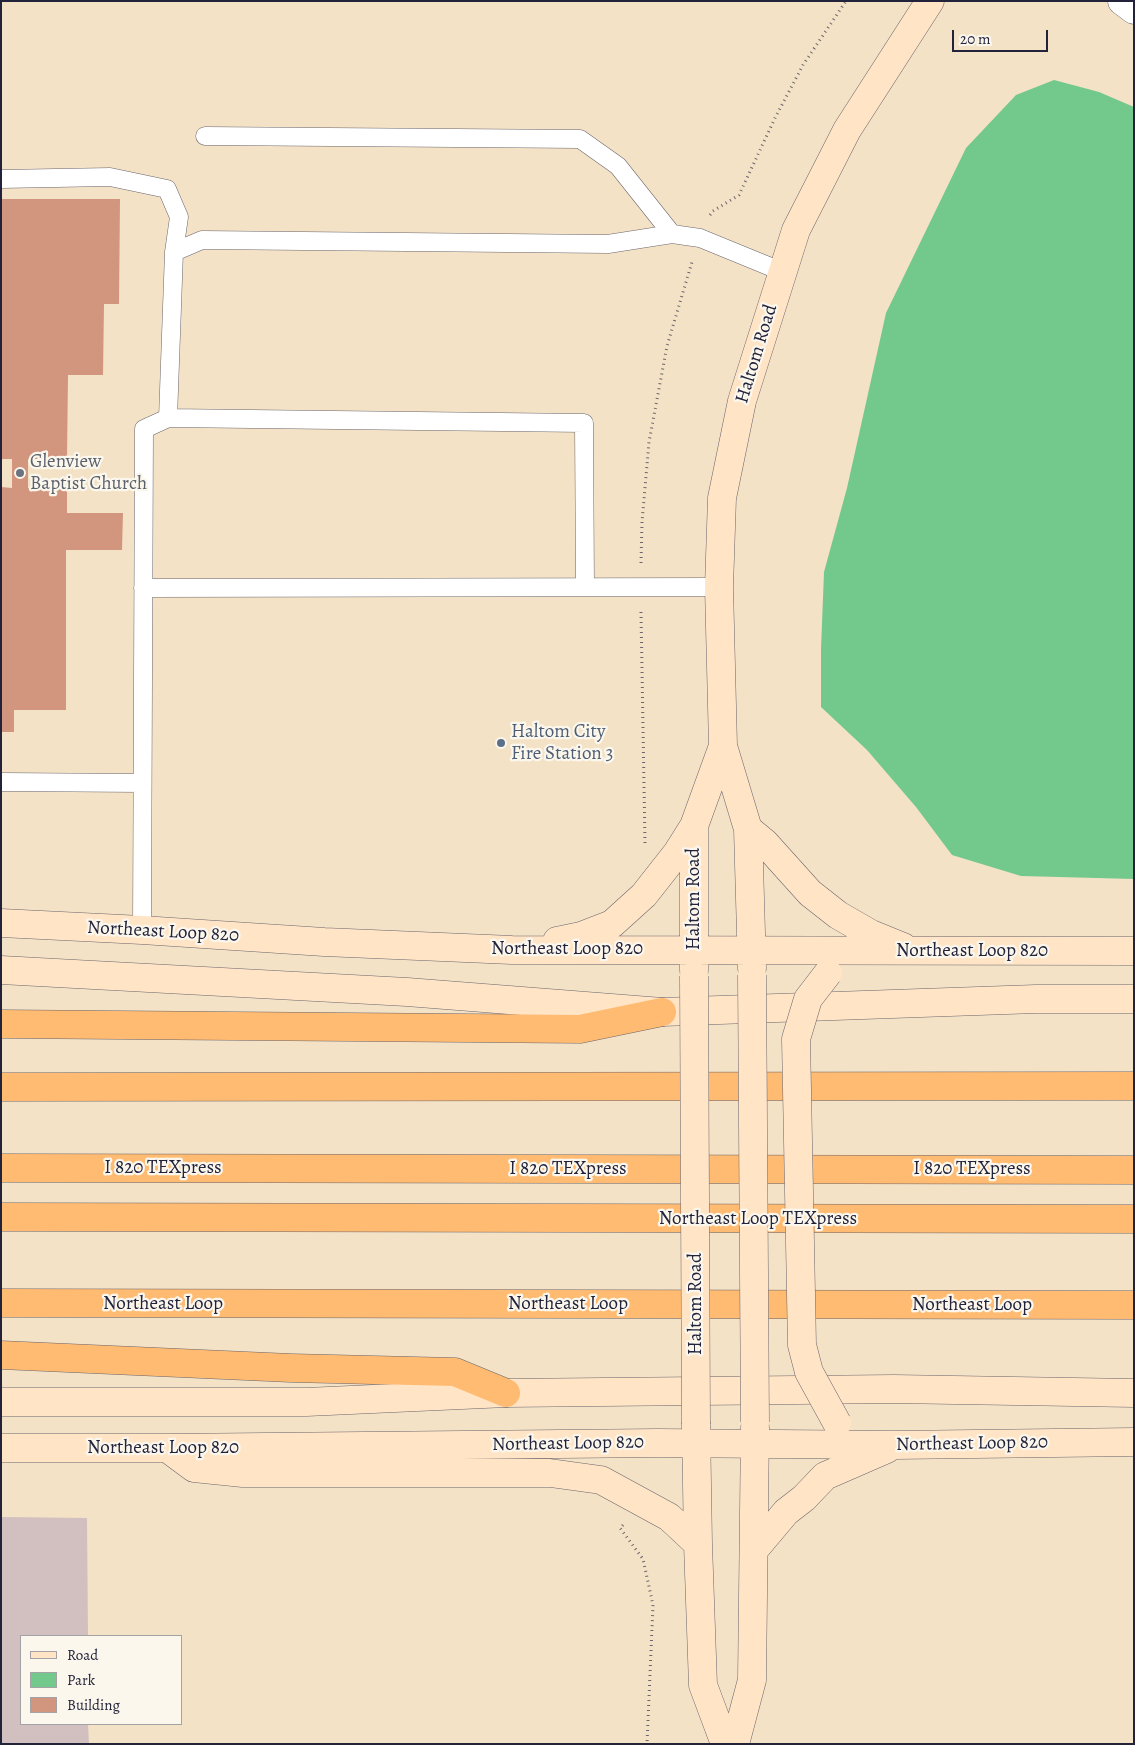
<!DOCTYPE html>
<style>
body{margin:0}
#map{position:relative;width:1135px;height:1745px;overflow:hidden;background:#f3e2c6;font-family:Alegreya,serif}
canvas{display:block}
.frame{position:absolute;inset:0;border:2px solid #22223b;pointer-events:none}
.legend{position:absolute;left:20px;top:1635px;width:162px;height:90px;box-sizing:border-box;background:#fbf7ec;border:1px solid #a4a2a5;margin:0;padding:6px 9px;list-style:none;font-size:15px;color:#22223b}
.legend li{display:flex;align-items:center;gap:10px;height:25px}
.legend b{width:25px;border:1px solid #a4a2a5}
.scale{position:absolute;left:952px;top:30px;width:96px;height:22px;box-sizing:border-box;border:2px solid #22223b;border-top:0;padding-left:6px;font-size:15px;line-height:18px;white-space:nowrap;color:#22223b;-webkit-text-stroke:4px #fbf7ec;paint-order:stroke}
</style>
<div id="map">
<canvas width="1135" height="1745"></canvas>
<div class="frame"></div>
<ul class="legend">
<li><b style="height:6px;background:#ffe4c6"></b>Road</li>
<li><b style="height:14px;background:#73c88c"></b>Park</li>
<li><b style="height:14px;background:#d2957e"></b>Building</li>
</ul>
<div class="scale">20 m</div>
</div>
<script>
const g = document.querySelector('canvas').getContext('2d');
g.lineJoin = 'round';
function paint(path, color) {
  g.fillStyle = color;
  g.fill(path, 'evenodd');
}
function toPath(rows) {
  const path = new Path2D();
  for (const r of rows) {
    path.moveTo(r[0], r[1]);
    for (let i = 2; i < r.length; i += 2) path.lineTo(r[i], r[i + 1]);
  }
  return path;
}
function trace(path, color, width, dash) {
  g.strokeStyle = color;
  g.lineWidth = width;
  g.lineCap = dash ? 'butt' : 'round';
  g.setLineDash(dash || []);
  g.stroke(path);
}
function drawText(font, color, halo, rows, align = 'center') {
  g.font = font + ' Alegreya,serif';
  g.lineWidth = 4.5;
  g.setLineDash([]);
  g.textBaseline = 'middle';
  g.strokeStyle = halo;
  g.fillStyle = color;
  for (const [text, x, y, turn = 0] of rows) {
    g.save();
    g.translate(x, y);
    g.rotate((+turn || 0) * Math.PI / 180);
    g.textAlign = isNaN(turn) ? turn : align;
    if (halo) g.strokeText(text, 0, 0);
    g.fillText(text, 0, 0);
    g.restore();
  }
}
paint(toPath([
 [1,1517,87,1518,88,1636,21,1636,21,1724,88,1724,89,1744,1,1744]
]), '#d2bfc0');
paint(toPath([
 [1054,80,1099,92,1134,107,1134,879,1021,876,952,855,916,807,867,750,821,707,821,649,824,572,847,488,886,313,966,148,1016,95]
]), '#73c88c');
paint(toPath([
 [1,199,120,199,119,304,104,304,103,375,68,375,67,459,28,459,28,488,67,488,67,513,123,513,122,550,66,550,66,710,14,710,14,732,1,732,1,487,12,488,12,459,1,459]
]), '#d2957e');
const lane = toPath([
 [205,136,580,139,618,166,672,234],
 [1,179,110,177,167,189,179,217,174,252],
 [168,418,584,423,585,587],
 [143,588,719,587],
 [1,782,142,783],
 [142,930,144,429,168,418,174,252,202,240,608,244,672,234,700,238,783,272]
]);
const street = toPath([
 [1122,1,1134,10]
]);
const secondary = toPath([
 [748,829,765,843,810,893,838,915,871,934,903,947],
 [1,923,142,930,324,942,512,950,1134,951],
 [557,941,581,936,612,924,644,895,677,853,694,826],
 [752,968,748,829,723,746,719,587,722,498,742,401,796,230,847,130,930,1],
 [1,970,407,992,662,1012,1036,999,1134,999],
 [694,970,694,826,723,746],
 [1,1402,306,1402,506,1393,894,1389,1134,1393],
 [696,1425,698,1544,703,1685,725,1744],
 [1,1448,167,1448,658,1443,895,1445,1134,1442],
 [167,1448,194,1468,243,1473,550,1473,601,1480,669,1517,698,1544],
 [754,1550,786,1512,804,1498,825,1476,887,1449],
 [735,1744,752,1680,755,1428]
]);
const highway = toPath([
 [1,1024,580,1029,662,1012],
 [1,1087,1134,1086],
 [1,1168,1134,1170],
 [1,1217,1134,1219],
 [1,1303,1134,1305],
 [1,1355,291,1368,455,1372,506,1393]
]);
trace(lane, '#6b656c', 19);
trace(street, '#6b656c', 29);
trace(secondary, '#6b656c', 29);
trace(highway, '#6b656c', 29);
trace(toPath([
 [710,215,713,211,739,195,775,118,803,65,846,1],
 [641,563,642,522,649,442,667,346,692,262],
 [641,612,645,843],
 [623,1525,620,1528,643,1559,653,1605,647,1744]
]), '#6b656c', 3, [1, 4]);
trace(lane, '#fff', 18);
trace(street, '#fff', 28);
trace(secondary, '#ffe4c6', 28);
trace(highway, '#ffbb71', 28);
const secondaryBridge = toPath([
 [828,973,808,999,796,1039,802,1345,809,1372,837,1423],
 [752,975,755,1422],
 [694,976,696,1424]
]);
trace(secondaryBridge, '#6b656c', 29, []);
trace(secondaryBridge, '#ffe4c6', 28);
for (const [x, y, r, color] of [
 [20,473,5,"#6b7280"],
 [501,743,5,"#5c6f8a"]
]) {
  const dot = new Path2D();
  dot.arc(x, y, r, 0, 2 * Math.PI);
  g.fillStyle = color;
  g.fill(dot);
  trace(dot, '#fbf7ec', 2);
}
drawText('19px', '#22223b', '#fbf7ec', [
 ["Haltom Road",757,354,-73],
 ["Haltom Road",694,899,-90],
 ["Northeast Loop 820",163,932,3],
 ["Northeast Loop 820",567,949],
 ["Northeast Loop 820",972,951],
 ["I 820 TEXpress",163,1168],
 ["I 820 TEXpress",568,1169],
 ["I 820 TEXpress",972,1169],
 ["Northeast Loop TEXpress",758,1219],
 ["Northeast Loop",163,1304],
 ["Northeast Loop",568,1304],
 ["Haltom Road",696,1304,-90],
 ["Northeast Loop",972,1305],
 ["Northeast Loop 820",568,1444,-1],
 ["Northeast Loop 820",972,1444,-1],
 ["Northeast Loop 820",163,1448]
]);
drawText('19px', '#5b616d', '#fbf7ec', [
 ["Glenview",30,462],
 ["Baptist Church",30,484]
], 'left');
drawText('19px', '#4e5e75', '#fbf7ec', [
 ["Haltom City",511,732],
 ["Fire Station 3",511,754]
], 'left');
</script>
